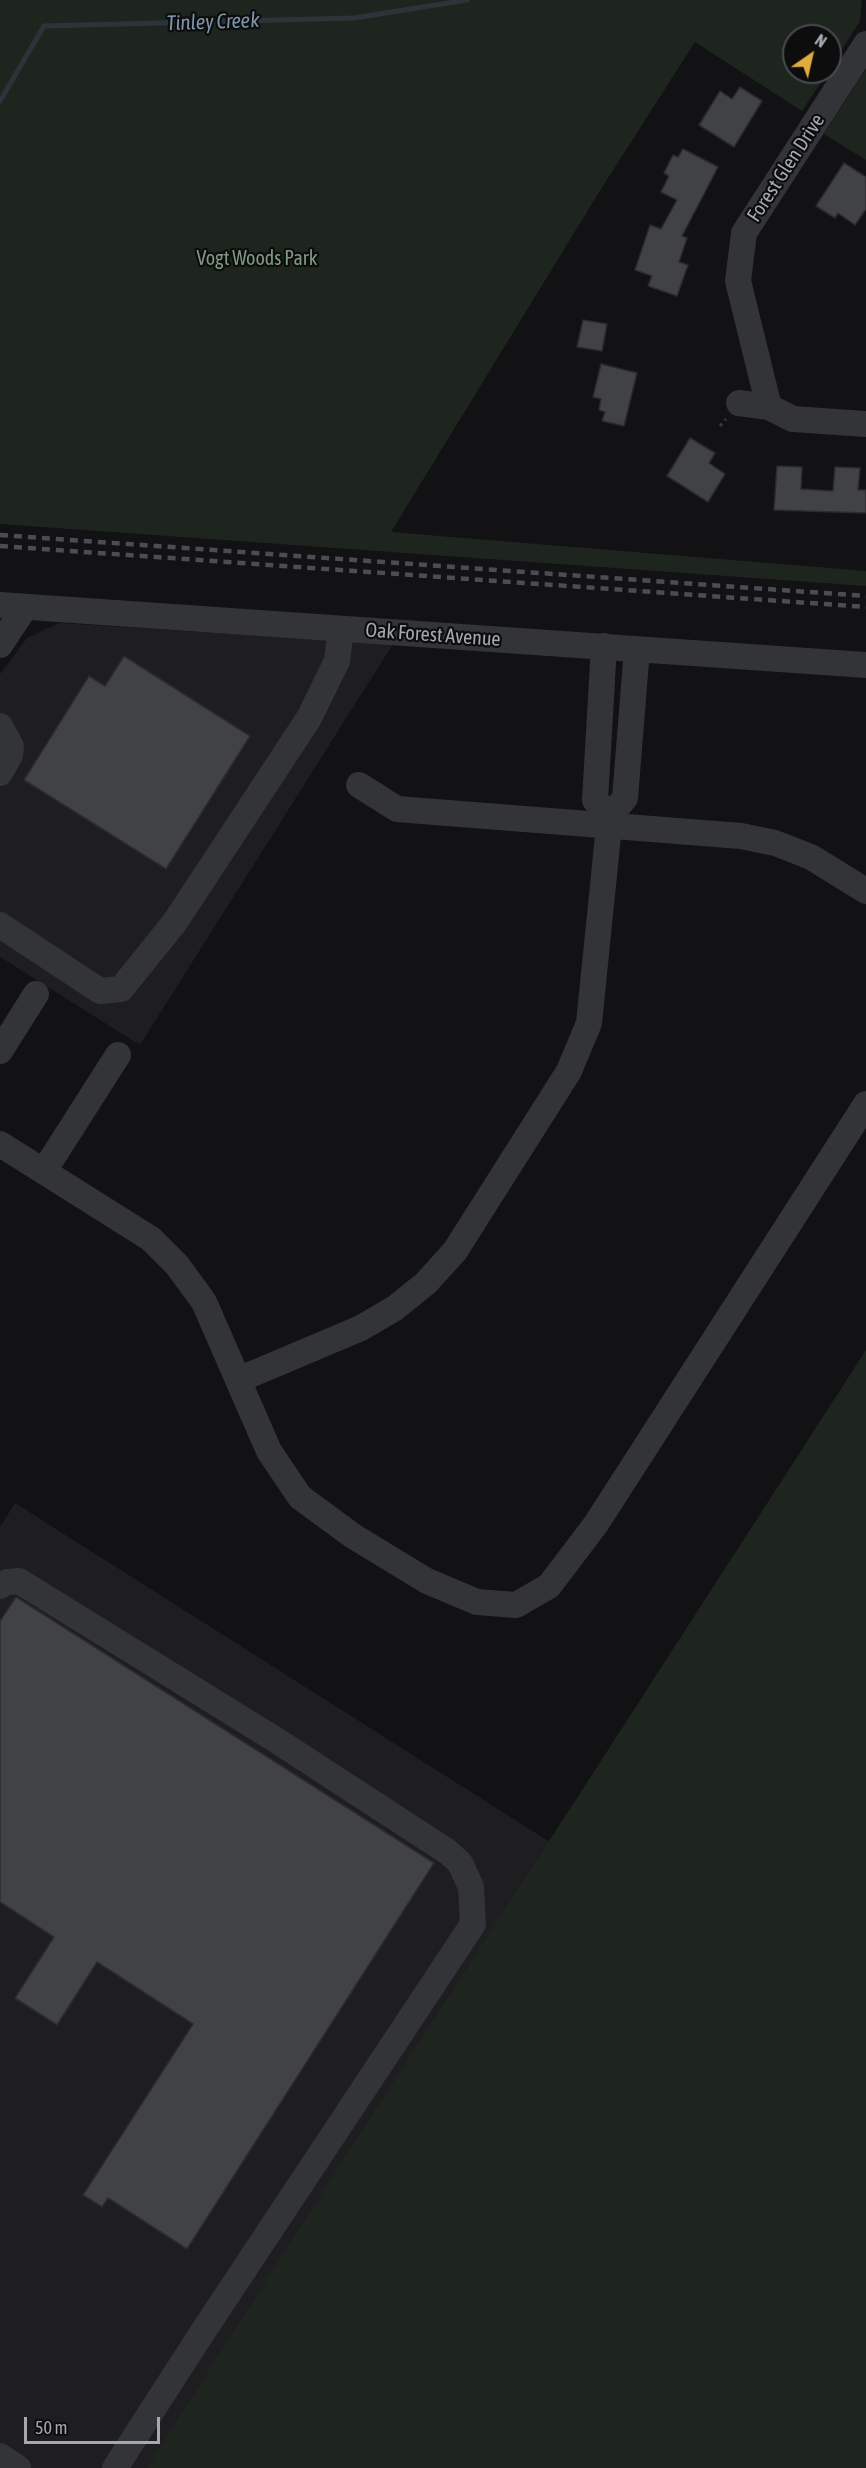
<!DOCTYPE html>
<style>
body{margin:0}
#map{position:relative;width:866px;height:2468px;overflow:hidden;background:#121113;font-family:"Asap Condensed",sans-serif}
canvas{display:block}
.north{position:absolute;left:782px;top:24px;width:60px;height:60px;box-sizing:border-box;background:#0d0d0e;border:2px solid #494b50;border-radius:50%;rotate:34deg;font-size:16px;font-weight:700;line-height:24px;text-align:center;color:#a4a8b2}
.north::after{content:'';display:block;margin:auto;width:21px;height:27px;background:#dfac3d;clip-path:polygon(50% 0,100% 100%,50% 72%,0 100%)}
.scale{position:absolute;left:24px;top:2417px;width:136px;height:27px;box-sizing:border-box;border:3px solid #a4a8b2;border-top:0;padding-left:8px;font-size:18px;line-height:21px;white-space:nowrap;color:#a4a8b2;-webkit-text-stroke:4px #0d0d0e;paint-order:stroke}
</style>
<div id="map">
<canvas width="866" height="2468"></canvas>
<div class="north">N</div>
<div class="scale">50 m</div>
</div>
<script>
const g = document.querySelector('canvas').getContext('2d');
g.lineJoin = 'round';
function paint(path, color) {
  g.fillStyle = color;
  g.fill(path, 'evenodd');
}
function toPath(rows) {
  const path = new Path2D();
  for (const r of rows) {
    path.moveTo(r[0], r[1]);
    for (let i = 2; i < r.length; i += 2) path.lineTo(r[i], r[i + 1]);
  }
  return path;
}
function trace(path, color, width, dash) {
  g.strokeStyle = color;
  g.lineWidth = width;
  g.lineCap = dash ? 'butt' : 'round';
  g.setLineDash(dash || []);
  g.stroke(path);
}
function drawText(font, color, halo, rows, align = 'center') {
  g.font = font + ' "Asap Condensed",sans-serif';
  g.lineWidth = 4.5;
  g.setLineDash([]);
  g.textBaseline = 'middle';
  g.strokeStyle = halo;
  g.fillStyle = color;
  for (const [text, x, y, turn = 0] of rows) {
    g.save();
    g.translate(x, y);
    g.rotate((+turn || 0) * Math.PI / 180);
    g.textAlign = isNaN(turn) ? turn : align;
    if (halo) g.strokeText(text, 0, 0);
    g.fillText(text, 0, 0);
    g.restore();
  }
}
paint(toPath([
 [59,623,393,644,140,1045,0,957,0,674,27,638],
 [15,1503,550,1842,148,2468,0,2468,0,1527]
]), '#1e1e20');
paint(toPath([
 [0,0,862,0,860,21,830,68,830,36,794,36,794,72,828,72,802,111,695,42,601,189,391,532,866,571,866,586,0,524],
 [866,69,866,160,824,134],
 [866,1350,866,2468,147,2468,333,2176]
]), '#1e251f');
trace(toPath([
 [0,101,44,26,354,18,467,0]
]), '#2c343a', 5);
const building = toPath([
 [740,87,762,101,734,147,699,125,720,91,732,99,740,87],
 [683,149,718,167,682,236,687,238,679,262,688,265,677,296,648,286,652,276,635,270,650,225,661,229,677,200,661,192,669,176,664,173,673,155,678,157,683,149],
 [844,163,866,177,866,209,855,225,838,213,835,218,816,206,844,163],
 [583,320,607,324,602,351,577,347,583,320],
 [601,364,637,373,624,426,602,421,605,412,599,410,601,399,593,397,601,364],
 [690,438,715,453,709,463,725,474,708,502,667,476,690,438],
 [777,466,802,467,801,489,833,491,835,467,860,468,858,490,866,490,866,513,774,510,777,466],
 [124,656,250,736,166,869,24,780,89,676,105,686,124,656],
 [16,1597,434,1863,187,2249,108,2198,102,2207,83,2195,193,2024,97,1962,57,2025,15,1998,54,1937,0,1902,0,1621,16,1597]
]);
paint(building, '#414246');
trace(building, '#2c2c2f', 1.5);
trace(toPath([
 [720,426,726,419]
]), '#393a3e', 3, [3, 4.5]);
trace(toPath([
 [739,403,769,407,793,419,866,424],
 [769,407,738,281,744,233,866,44],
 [0,605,866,665],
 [0,645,25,607],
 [604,646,595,800,610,816],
 [0,726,11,746,10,755,0,773],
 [359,785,397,809,741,836,775,843,811,857,866,891],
 [0,925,100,991,121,989,175,922,309,718,337,661,341,629],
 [0,1051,36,994],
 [0,1144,151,1239,177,1265,204,1302,269,1451,300,1497,353,1536,427,1581,477,1602,516,1605,549,1586,596,1524,866,1104],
 [44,1171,118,1055],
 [238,1380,361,1328,395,1308,426,1283,455,1251,569,1071,589,1023,610,816,625,798,637,649],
 [0,1586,7,1582,19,1581,276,1740,448,1852,460,1863,471,1887,473,1924,202,2333,115,2468],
 [0,2456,18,2468]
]), '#333437', 26);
trace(toPath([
 [0,535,866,596],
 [0,546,866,607]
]), '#4c4d52', 4.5, [8, 6]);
drawText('20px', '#a4a8b2', '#0d0d0e', [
 ["Forest Glen Drive",786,168,-57],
 ["Oak Forest Avenue",433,635,4]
]);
drawText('20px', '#7d9b7f', '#0d0d0e', [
 ["Vogt Woods Park",257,259]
]);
drawText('italic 21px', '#7e95aa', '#0d0d0e', [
 ["Tinley Creek",213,22,-2]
]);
</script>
